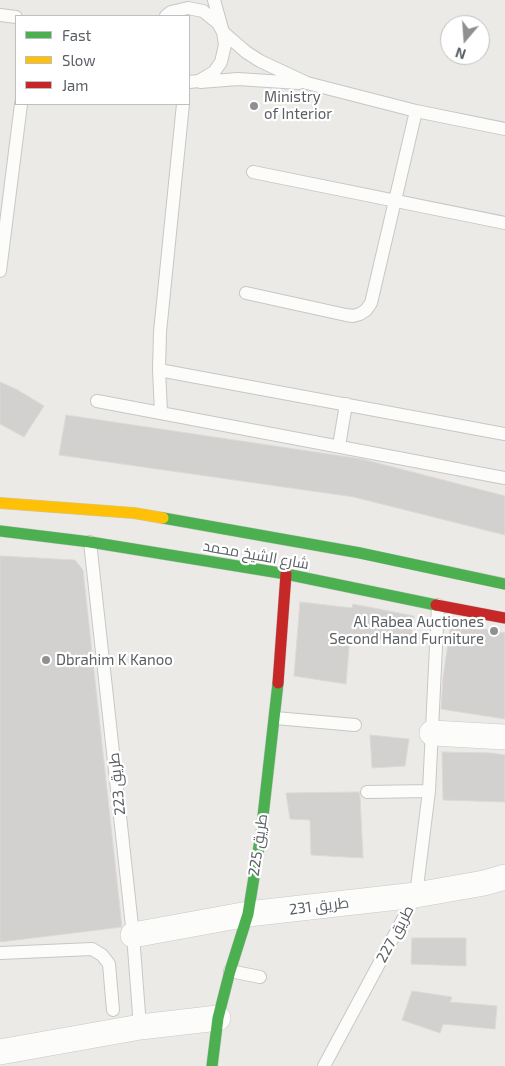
<!DOCTYPE html>
<meta charset="utf-8">
<style>
body{margin:0}
#map{position:relative;width:505px;height:1066px;overflow:hidden;background:#eceae6;font-family:"Exo 2",sans-serif}
canvas{display:block}
.legend{position:absolute;left:15px;top:15px;width:175px;height:90px;box-sizing:border-box;background:#fff;border:1px solid #bdbfc1;margin:0;padding:6px 9px;list-style:none;font-size:15px;color:#5b6065}
.legend li{display:flex;align-items:center;gap:10px;height:25px}
.legend b{width:25px;border:1px solid #bdbfc1}
.north{position:absolute;left:440px;top:15px;width:50px;height:50px;box-sizing:border-box;background:#fff;border:1px solid #bdbfc1;border-radius:50%;rotate:198deg;font-size:14px;font-weight:700;line-height:20px;text-align:center;color:#5b6065}
.north::after{content:'';display:block;margin:auto;width:18px;height:22px;background:#8e9092;clip-path:polygon(50% 0,100% 100%,50% 72%,0 100%)}
</style>
<div id="map">
<canvas width="505" height="1066"></canvas>
<ul class="legend">
<li><b style="height:6px;background:#4caf50"></b>Fast</li>
<li><b style="height:6px;background:#ffc107"></b>Slow</li>
<li><b style="height:6px;background:#c62828"></b>Jam</li>
</ul>
<div class="north">N</div>
</div>
<script>
const g = document.querySelector('canvas').getContext('2d');
g.lineJoin = 'round';
function paint(path, color) {
  g.fillStyle = color;
  g.fill(path, 'evenodd');
}
function toPath(rows) {
  const path = new Path2D();
  for (const r of rows) {
    path.moveTo(r[0], r[1]);
    for (let i = 2; i < r.length; i += 2) path.lineTo(r[i], r[i + 1]);
  }
  return path;
}
function trace(path, color, width, dash) {
  g.strokeStyle = color;
  g.lineWidth = width;
  g.lineCap = dash ? 'butt' : 'round';
  g.setLineDash(dash || []);
  g.stroke(path);
}
function drawText(font, color, halo, rows, align = 'center') {
  g.font = font + ' "Exo 2",Cairo,sans-serif';
  g.lineWidth = 4.5;
  g.setLineDash([]);
  g.textBaseline = 'middle';
  g.strokeStyle = halo;
  g.fillStyle = color;
  for (const [text, x, y, turn = 0] of rows) {
    g.save();
    g.translate(x, y);
    g.rotate((+turn || 0) * Math.PI / 180);
    g.textAlign = isNaN(turn) ? turn : align;
    if (halo) g.strokeText(text, 0, 0);
    g.fillText(text, 0, 0);
    g.restore();
  }
}
const building = toPath([
 [0,382,16,389,44,406,24,437,0,424,0,382],
 [66,415,362,459,505,496,505,535,354,497,59,455,66,415],
 [0,556,75,560,83,570,122,927,0,942,0,556],
 [300,602,352,608,353,604,414,616,410,644,350,635,346,684,294,676,300,602],
 [451,623,505,633,505,719,441,709,443,678,451,623],
 [370,735,409,739,405,766,372,768,370,735],
 [442,752,492,753,505,755,505,802,443,800,442,752],
 [359,792,360,797,363,858,311,855,310,820,290,819,286,793,359,792],
 [412,938,466,938,466,966,411,964,412,938],
 [412,991,452,997,450,1002,497,1006,495,1029,443,1024,440,1033,402,1020,412,991]
]);
paint(building, '#d3d1cf');
trace(building, '#dcd9d5', 1);
const lane = toPath([
 [214,0,223,32,246,52,260,61,307,83,416,111,505,129],
 [0,15,16,17],
 [166,16,171,12,188,8,203,11,218,23,223,32,225,45,221,62,214,72,199,81,189,82],
 [200,82,238,79,299,83],
 [253,172,505,223],
 [0,271,21,104],
 [246,293,346,315,353,316,360,314,366,310,371,303,416,111],
 [159,370,505,434],
 [97,401,505,478],
 [161,412,159,370,160,332,183,104],
 [339,446,346,404],
 [90,542,133,935,140,1027],
 [275,718,355,725],
 [367,792,429,791],
 [0,953,92,949,102,955,109,964,113,1010],
 [230,971,260,977],
 [324,1066,416,895,429,791,438,605]
]);
const street = toPath([
 [432,733,505,737],
 [133,935,248,914,416,895,484,883,505,877],
 [0,1052,140,1027,218,1018]
]);
const fast = toPath([
 [163,518,360,553,505,584],
 [0,531,90,542,286,574,436,605],
 [212,1066,218,1018,230,971,248,914,261,834,278,683]
]);
const slow = toPath([
 [0,503,134,513,163,518]
]);
const jam = toPath([
 [436,605,505,618],
 [278,683,286,574]
]);
trace(lane, '#c7c7c7', 14);
trace(street, '#c7c7c7', 26);
trace(fast, '#c8c8c8', 12);
trace(slow, '#c8c8c8', 12);
trace(jam, '#c8c8c8', 12);
trace(lane, '#fcfcfb', 12);
trace(street, '#fcfcfb', 25);
trace(fast, '#4caf50', 11);
trace(slow, '#ffc107', 11);
trace(jam, '#c62828', 11);
for (const [x, y, r, color] of [
 [254,106,5,"#8e9092"],
 [494,631,5,"#8e9092"],
 [46,660,5,"#8e9092"]
]) {
  const dot = new Path2D();
  dot.arc(x, y, r, 0, 2 * Math.PI);
  g.fillStyle = color;
  g.fill(dot);
  trace(dot, '#fff', 2);
}
drawText('15px', '#5b6065', '#fff', [
 ["Ministry",264,97],
 ["of Interior",264,114],
 ["Al Rabea Auctiones",484,622,"right"],
 ["Second Hand Furniture",484,639,"right"],
 ["Dbrahim K Kanoo",56,660]
], 'left');
drawText('15px', '#5b6065', '#fff', [
 ["شارع الشيخ محمد",256,555,10],
 ["طريق 223",117,784,-96],
 ["طريق 225",258,845,-82],
 ["طريق 231",319,906,-7],
 ["طريق 227",395,934,-62]
]);
</script>
